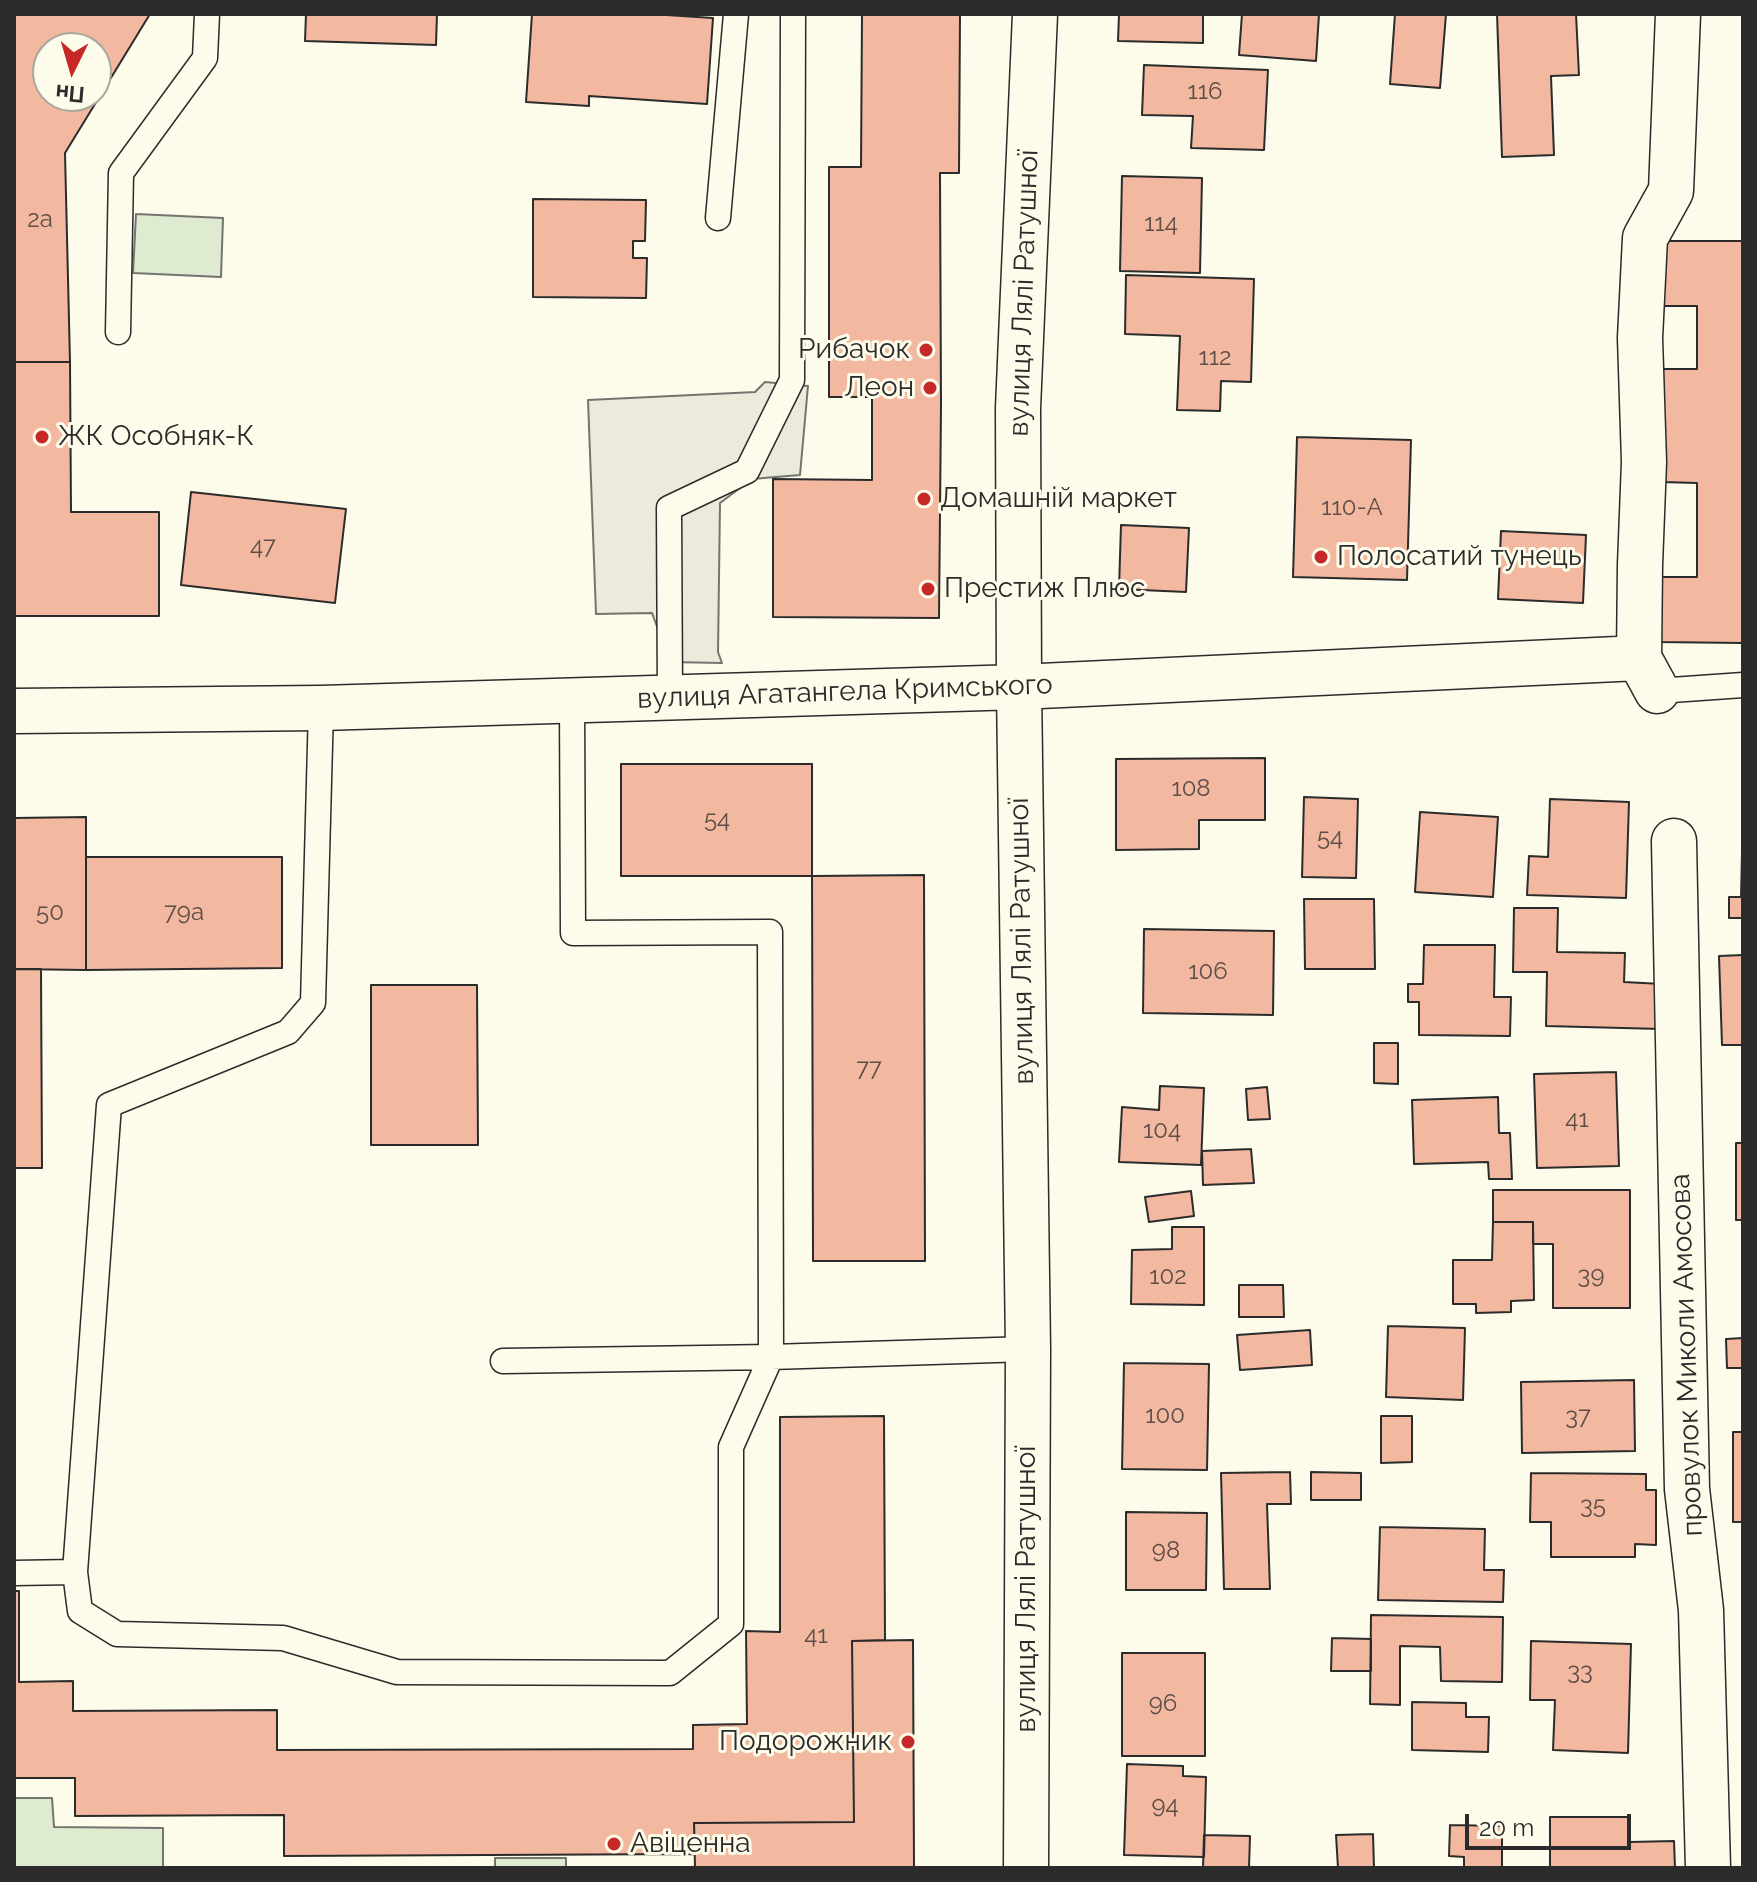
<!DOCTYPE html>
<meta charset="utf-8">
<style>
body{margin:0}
#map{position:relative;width:1757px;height:1882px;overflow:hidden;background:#fdfbea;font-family:Raleway,sans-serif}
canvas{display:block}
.frame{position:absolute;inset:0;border:16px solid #2b2b2b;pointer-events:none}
.north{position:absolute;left:32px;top:32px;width:80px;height:80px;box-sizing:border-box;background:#fdfbea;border:2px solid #a9a89e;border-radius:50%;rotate:185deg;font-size:22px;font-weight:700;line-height:32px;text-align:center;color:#2b2b2b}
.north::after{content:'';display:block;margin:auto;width:28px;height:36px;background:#c62828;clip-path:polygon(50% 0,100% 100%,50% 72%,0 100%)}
.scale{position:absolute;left:1465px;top:1814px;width:166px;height:36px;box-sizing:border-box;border:4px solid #2b2b2b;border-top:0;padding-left:10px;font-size:24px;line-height:28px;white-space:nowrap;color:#2b2b2b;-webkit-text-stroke:6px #fdfbea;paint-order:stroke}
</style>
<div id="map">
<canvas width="1757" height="1882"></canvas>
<div class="frame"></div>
<div class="north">Пн</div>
<div class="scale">20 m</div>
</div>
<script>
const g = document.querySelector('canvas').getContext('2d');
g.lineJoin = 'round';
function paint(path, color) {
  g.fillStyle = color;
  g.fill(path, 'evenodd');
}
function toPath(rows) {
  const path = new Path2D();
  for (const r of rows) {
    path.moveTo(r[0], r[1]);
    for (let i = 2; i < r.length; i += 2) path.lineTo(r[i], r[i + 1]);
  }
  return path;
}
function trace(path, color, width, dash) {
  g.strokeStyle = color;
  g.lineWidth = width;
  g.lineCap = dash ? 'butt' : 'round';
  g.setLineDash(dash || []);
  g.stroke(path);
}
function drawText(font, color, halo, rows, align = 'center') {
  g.font = font + ' Raleway,sans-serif';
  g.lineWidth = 6;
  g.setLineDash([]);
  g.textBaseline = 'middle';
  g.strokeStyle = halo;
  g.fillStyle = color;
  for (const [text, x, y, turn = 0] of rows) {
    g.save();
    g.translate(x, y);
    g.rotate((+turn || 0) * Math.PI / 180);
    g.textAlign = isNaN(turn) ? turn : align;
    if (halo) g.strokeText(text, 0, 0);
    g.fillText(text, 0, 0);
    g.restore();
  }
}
const green = toPath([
 [136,214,223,218,221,277,133,273,136,214],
 [14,1798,52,1798,54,1827,163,1828,163,1868,14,1868,14,1798],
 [495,1858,566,1858,566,1868,495,1868,495,1858]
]);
paint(green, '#deebd1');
trace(green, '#74746e', 2);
const parking = toPath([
 [765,382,808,386,800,475,752,479,720,503,718,652,722,663,670,662,652,613,596,614,588,400,755,392,765,382]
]);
paint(parking, '#eceadb');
trace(parking, '#74746e', 2);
const building = toPath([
 [14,14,150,14,65,153,70,362,14,362,14,14],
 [48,48,96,48,96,96,48,96,48,48],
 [306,14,437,14,436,45,305,41,306,14],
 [532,14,651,14,713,18,707,104,589,96,589,106,526,102,532,14],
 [862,14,960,14,959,173,940,173,941,406,939,618,773,617,773,479,872,480,872,397,829,397,829,167,861,167,862,14],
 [1119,14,1203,14,1203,43,1118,41,1119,14],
 [1242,14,1319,14,1316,61,1239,55,1242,14],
 [1395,14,1446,14,1440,88,1390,84,1395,14],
 [1497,14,1576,14,1579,75,1551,76,1554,155,1502,157,1497,14],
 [1144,65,1268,70,1264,150,1191,148,1193,116,1142,115,1144,65],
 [1122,176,1202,178,1200,273,1120,271,1122,176],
 [533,199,646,200,645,241,633,241,633,258,647,258,646,298,533,297,533,199],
 [1661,241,1743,241,1743,643,1655,642,1656,577,1697,577,1697,483,1661,482,1661,369,1697,369,1697,306,1661,306,1661,241],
 [1126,275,1254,279,1251,382,1221,381,1220,411,1177,410,1180,336,1125,334,1126,275],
 [14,362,70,362,71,512,159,512,159,616,14,616,14,362],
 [1297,437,1411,440,1407,580,1293,577,1297,437],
 [191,492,346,509,335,603,181,585,191,492],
 [1121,525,1189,528,1186,592,1119,589,1121,525],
 [1501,531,1586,535,1583,603,1498,599,1501,531],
 [1265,758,1265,820,1199,820,1199,849,1116,850,1116,759,1265,758],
 [621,764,812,764,812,876,621,876,621,764],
 [1304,797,1358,799,1356,878,1302,877,1304,797],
 [1550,799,1629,802,1626,898,1527,895,1529,856,1548,857,1550,799],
 [1743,808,1743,918,1729,918,1729,897,1741,897,1743,808],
 [1420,812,1498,817,1493,897,1415,892,1420,812],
 [86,817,86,970,14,969,14,818,86,817],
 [86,857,282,857,282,968,86,970,86,857],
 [924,875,925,1261,813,1261,812,876,924,875],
 [1304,899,1374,899,1375,969,1305,969,1304,899],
 [1514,908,1558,908,1557,952,1625,953,1624,982,1662,984,1661,1029,1546,1026,1547,972,1513,972,1514,908],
 [1144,929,1274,931,1273,1015,1143,1013,1144,929],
 [1424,945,1495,945,1494,997,1511,997,1510,1036,1419,1035,1419,1002,1408,1002,1408,984,1423,984,1424,945],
 [1743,955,1743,1045,1722,1045,1719,956,1743,955],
 [14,969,41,969,42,1168,14,1168,14,969],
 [371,985,477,985,478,1145,371,1145,371,985],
 [1374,1043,1398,1043,1398,1084,1374,1083,1374,1043],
 [1616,1072,1619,1166,1537,1168,1534,1074,1616,1072],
 [1160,1086,1204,1088,1201,1165,1119,1162,1122,1107,1159,1110,1160,1086],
 [1267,1087,1270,1119,1248,1120,1246,1089,1267,1087],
 [1498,1097,1499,1133,1510,1133,1512,1179,1489,1179,1488,1162,1414,1164,1412,1100,1498,1097],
 [1736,1143,1743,1143,1743,1220,1736,1220,1736,1143],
 [1251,1149,1254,1183,1203,1185,1202,1151,1251,1149],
 [1493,1190,1630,1190,1630,1308,1553,1308,1553,1244,1533,1244,1533,1222,1493,1222,1493,1190],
 [1191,1191,1194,1216,1149,1222,1145,1197,1191,1191],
 [1493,1222,1533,1222,1534,1300,1511,1301,1511,1312,1476,1313,1476,1304,1453,1304,1453,1260,1492,1260,1493,1222],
 [1172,1227,1204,1227,1204,1305,1131,1304,1132,1250,1172,1249,1172,1227],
 [1239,1285,1283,1285,1284,1317,1239,1317,1239,1285],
 [1388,1326,1465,1328,1463,1400,1386,1397,1388,1326],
 [1310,1330,1312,1365,1240,1370,1237,1335,1310,1330],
 [1743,1338,1743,1368,1727,1368,1726,1339,1743,1338],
 [1124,1363,1209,1364,1207,1470,1122,1469,1124,1363],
 [1634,1380,1635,1451,1522,1453,1521,1382,1634,1380],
 [884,1416,885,1640,852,1641,854,1822,694,1823,695,1854,284,1856,284,1815,75,1816,75,1778,14,1778,14,1591,19,1591,19,1682,73,1681,73,1711,277,1710,277,1750,693,1749,693,1725,747,1724,746,1631,780,1632,780,1417,884,1416],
 [1381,1416,1412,1416,1412,1462,1381,1463,1381,1416],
 [1733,1432,1743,1432,1743,1522,1733,1522,1733,1432],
 [1290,1472,1291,1504,1267,1504,1270,1589,1224,1589,1221,1473,1290,1472],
 [1311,1472,1361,1473,1361,1500,1311,1500,1311,1472],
 [1531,1473,1646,1474,1646,1490,1656,1490,1656,1545,1635,1544,1635,1557,1551,1557,1551,1522,1530,1522,1531,1473],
 [1126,1512,1207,1513,1206,1590,1126,1590,1126,1512],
 [1380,1527,1485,1529,1484,1570,1504,1570,1503,1602,1378,1600,1380,1527],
 [1371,1615,1503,1617,1502,1682,1441,1681,1440,1647,1400,1646,1400,1705,1370,1704,1371,1615],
 [1332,1638,1371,1639,1371,1671,1331,1671,1332,1638],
 [913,1640,914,1868,695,1868,694,1823,854,1822,852,1641,913,1640],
 [1531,1641,1631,1644,1628,1753,1553,1750,1555,1700,1530,1700,1531,1641],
 [1122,1653,1205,1653,1205,1756,1122,1756,1122,1653],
 [1412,1702,1466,1703,1466,1717,1489,1717,1488,1752,1412,1750,1412,1702],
 [1127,1764,1183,1766,1183,1776,1206,1777,1204,1857,1124,1855,1127,1764],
 [1550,1817,1629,1817,1630,1842,1674,1841,1675,1868,1550,1868,1550,1817],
 [1450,1825,1502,1826,1502,1868,1464,1868,1464,1857,1449,1856,1450,1825],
 [1373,1834,1374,1868,1338,1868,1336,1835,1373,1834],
 [1204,1835,1250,1836,1249,1868,1203,1868,1204,1835]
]);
paint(building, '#f2b8a0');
trace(building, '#2b2b2b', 2);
const lane = toPath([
 [718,218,736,14],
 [118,332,121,173,205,58,207,14],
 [1657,691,1743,685],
 [670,699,669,508,747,471,792,380,793,14],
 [321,708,313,1003,288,1032,109,1105,75,1572,80,1611,117,1634,283,1638,397,1672,670,1673,731,1624,731,1447,771,1357,770,932,573,933,572,700],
 [503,1361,771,1357,1028,1349],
 [14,1573,75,1572]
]);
const street = toPath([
 [1639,658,1640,565,1644,462,1640,338,1645,238,1671,191,1678,14],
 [14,711,321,708,1019,687,1639,658,1657,691],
 [1674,841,1687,1489,1701,1610,1708,1868],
 [1026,1868,1028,1349,1019,687,1018,408,1035,14]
]);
trace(lane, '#2b2b2b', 27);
trace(street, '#2b2b2b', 47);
trace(lane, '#fdfbea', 24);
trace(street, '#fdfbea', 44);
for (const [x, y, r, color] of [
 [926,350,8,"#c62828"],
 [930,388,8,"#c62828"],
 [42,437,8,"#c62828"],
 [924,499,8,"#c62828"],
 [1321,557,8,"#c62828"],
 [928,589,8,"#c62828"],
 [908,1742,8,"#c62828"],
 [614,1844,8,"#c62828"]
]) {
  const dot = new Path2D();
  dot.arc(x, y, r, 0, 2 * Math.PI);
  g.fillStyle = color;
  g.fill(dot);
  trace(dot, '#fdfbea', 3);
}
drawText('24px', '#5d4e48', null, [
 ["116",1205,92],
 ["2а",40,220],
 ["114",1161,224],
 ["112",1215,358],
 ["110-А",1352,508],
 ["47",263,547],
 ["108",1191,789],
 ["54",717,820],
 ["54",1330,838],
 ["50",50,913],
 ["79а",184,913],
 ["106",1208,972],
 ["77",869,1069],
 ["41",1577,1120],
 ["104",1162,1131],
 ["39",1591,1276],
 ["102",1168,1277],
 ["100",1165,1416],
 ["37",1578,1417],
 ["35",1593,1506],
 ["98",1166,1551],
 ["41",816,1636],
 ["33",1580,1672],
 ["96",1163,1704],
 ["94",1165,1806]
]);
drawText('28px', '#2b2b2b', '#fdfbea', [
 ["вулиця Лялі Ратушної",1024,293,-88],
 ["вулиця Агатангела Кримського",845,692,-2],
 ["вулиця Лялі Ратушної",1022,941,-91],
 ["провулок Миколи Амосова",1687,1355,-92],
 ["вулиця Лялі Ратушної",1027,1589,-90]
]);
drawText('28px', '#2b2b2b', '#fdfbea', [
 ["Рибачок",910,350,"right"],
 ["Леон",914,388,"right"],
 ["ЖК Особняк-К",58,437],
 ["Домашній маркет",940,499],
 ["Полосатий тунець",1337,557],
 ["Престиж Плюс",944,589],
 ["Подорожник",892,1742,"right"],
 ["Авіценна",630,1844]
], 'left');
</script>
